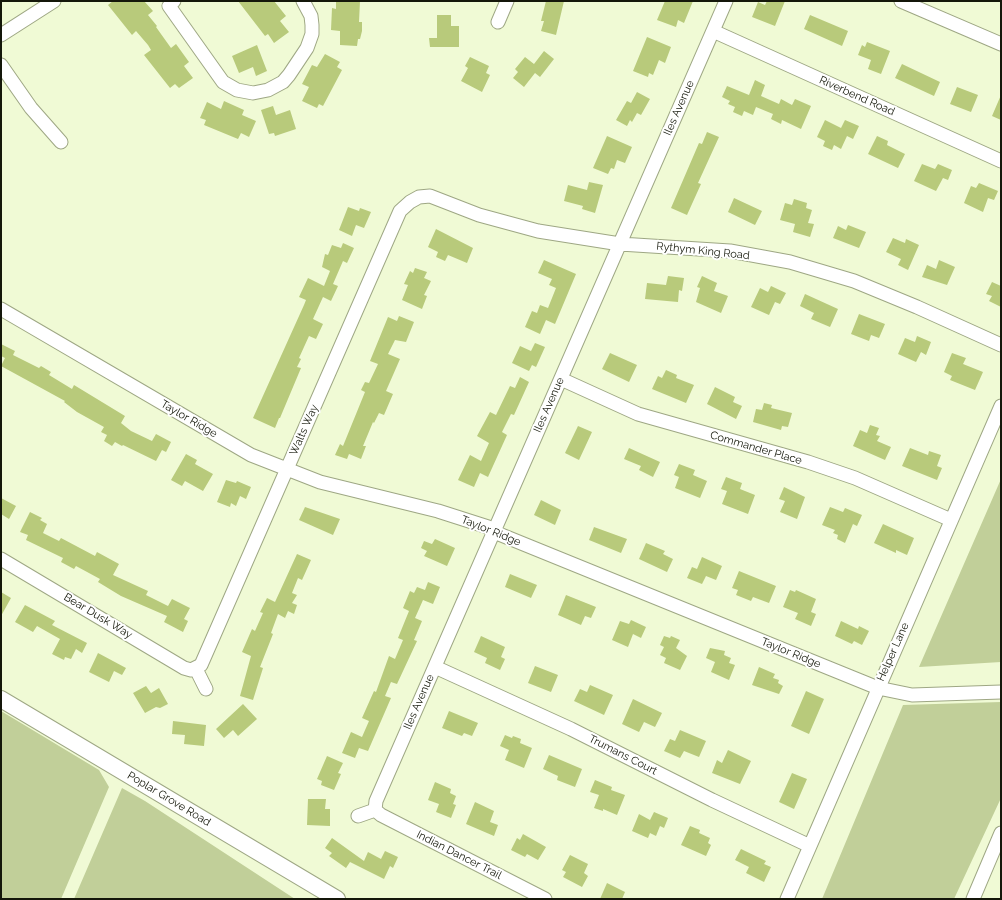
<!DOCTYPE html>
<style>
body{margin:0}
#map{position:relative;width:1002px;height:900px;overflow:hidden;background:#f0fad5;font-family:Raleway,sans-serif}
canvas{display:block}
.frame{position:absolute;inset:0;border:2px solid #14170a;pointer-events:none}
</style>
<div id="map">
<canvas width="1002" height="900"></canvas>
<div class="frame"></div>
</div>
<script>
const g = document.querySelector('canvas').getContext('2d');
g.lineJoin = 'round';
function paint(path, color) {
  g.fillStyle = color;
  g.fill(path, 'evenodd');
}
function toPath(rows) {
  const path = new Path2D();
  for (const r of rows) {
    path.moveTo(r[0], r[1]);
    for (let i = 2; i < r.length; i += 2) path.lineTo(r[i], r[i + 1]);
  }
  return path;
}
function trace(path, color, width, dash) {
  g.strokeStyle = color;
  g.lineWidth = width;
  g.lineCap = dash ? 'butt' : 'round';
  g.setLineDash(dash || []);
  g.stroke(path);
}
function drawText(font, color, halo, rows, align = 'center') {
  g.font = font + ' Raleway,sans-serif';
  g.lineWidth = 4;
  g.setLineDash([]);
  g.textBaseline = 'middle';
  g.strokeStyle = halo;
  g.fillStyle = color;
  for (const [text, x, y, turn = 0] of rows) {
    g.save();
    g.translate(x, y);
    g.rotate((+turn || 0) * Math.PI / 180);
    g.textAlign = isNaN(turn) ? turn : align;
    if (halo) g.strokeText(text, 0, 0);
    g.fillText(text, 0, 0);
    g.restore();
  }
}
paint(toPath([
 [1001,479,1001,662,919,667],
 [1001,702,1001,798,954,899,822,899,903,705],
 [1,711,99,770,109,787,61,899,1,899],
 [122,788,145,801,295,899,74,899]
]), '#c1cf99');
paint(toPath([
 [113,1,144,1,153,11,148,15,157,26,156,27,171,48,176,44,189,62,184,66,193,78,179,88,175,84,170,88,144,55,151,50,148,45,136,31,132,35,108,5],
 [238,1,274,1,286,16,280,21,289,32,274,43,268,34,265,36],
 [336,1,360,1,359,22,362,22,362,31,360,39,358,39,357,46,340,45,340,31,331,30,332,8,336,9],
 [546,1,564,1,556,35,541,31,544,21,541,21],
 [665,1,693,1,684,23,678,20,676,27,657,20],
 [767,1,785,1,775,26,752,17,758,2,765,5],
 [437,15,451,15,451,26,459,26,459,47,430,47,429,38,437,38],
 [810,15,848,31,842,46,804,29],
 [647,37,671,47,665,63,659,60,653,75,649,73,648,77,633,71],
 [867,42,890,51,881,74,868,69,871,60,858,55,862,45,865,47],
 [257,45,267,71,256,76,253,67,239,73,232,56],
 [544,51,554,59,540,77,535,73,524,87,513,78,518,72,515,69,525,57,534,64],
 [325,54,340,62,337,67,342,70,323,106,319,104,317,108,302,101,309,87,302,84,312,65,317,67],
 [470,57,489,66,486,73,490,75,482,92,461,81,468,68,465,66],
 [902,64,940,82,934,96,895,78],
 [755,80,765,85,761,96,779,104,781,99,792,105,795,99,811,106,801,129,782,120,781,124,771,119,773,114,756,107,753,115,744,111,742,116,733,112,735,107,728,104,730,101,722,97,727,86,749,95],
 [957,87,978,95,971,112,950,104],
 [637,92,650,99,641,115,637,113,632,122,630,120,627,126,616,120,627,101,631,103],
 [1001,95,1001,120,992,116],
 [224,101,244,110,242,115,256,121,249,137,241,133,238,139,204,125,206,120,200,118,207,102,221,109],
 [273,106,276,115,290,110,296,129,275,136,274,133,269,134,261,110],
 [825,120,841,128,845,120,859,126,853,139,847,136,841,149,834,145,832,150,823,146,825,141,817,137],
 [707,132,719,137,698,183,701,184,687,215,671,208,699,143,702,144],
 [607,136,632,147,625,163,617,160,614,169,611,168,608,174,593,168],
 [877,136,888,141,887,145,905,154,898,168,868,154],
 [922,164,935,169,938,164,952,170,948,180,943,178,936,191,914,181],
 [589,182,603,185,595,213,582,209,583,206,564,201,568,185,587,190],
 [979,183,998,191,994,200,988,198,983,212,964,203,971,186,976,188],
 [734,198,762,211,755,225,728,212],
 [794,199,807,203,806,208,812,210,808,223,814,224,810,237,793,232,795,224,780,220,785,203,792,205],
 [348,207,359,211,360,208,371,212,364,228,356,225,352,236,339,230],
 [848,225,866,232,859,248,833,238,838,226,846,230],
 [436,229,473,248,467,263,448,255,445,261,436,257,438,252,428,247],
 [893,238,905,243,906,239,919,245,908,270,898,265,901,259,886,252],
 [343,243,354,248,347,263,343,261,333,284,338,286,331,301,323,297,313,319,323,324,316,339,309,336,299,358,301,359,297,367,301,368,280,418,279,418,275,428,253,418,304,305,306,300,299,297,308,278,324,286,330,271,322,267,325,254,328,255,332,245,341,248],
 [544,260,576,274,555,324,546,320,540,334,525,327,532,311,537,313,540,305,548,308,556,288,549,285,552,279,538,273],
 [939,260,955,267,947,285,922,277,927,265,936,269],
 [415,268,427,272,424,278,431,281,424,295,427,296,422,309,402,300,408,285,404,284,410,271,413,273],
 [668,276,684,278,682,291,679,290,678,302,645,299,647,283,666,285],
 [702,276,717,283,714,291,728,296,721,313,696,302,700,288,697,287],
 [992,282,1001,286,1001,307,989,301,992,296,986,294],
 [771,286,786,293,780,304,775,302,769,315,751,307,760,288,768,292],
 [805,294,838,309,830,327,811,319,814,313,800,306],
 [859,314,885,324,879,338,871,335,869,341,851,334],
 [399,316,414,322,406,342,395,340,388,354,400,359,386,391,393,394,384,415,379,413,374,423,373,422,363,446,366,446,361,459,349,454,347,459,335,455,340,444,343,446,365,392,361,390,365,382,369,383,378,364,370,361,388,317,397,321],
 [917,336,931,342,926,355,921,352,916,362,898,354,905,338,915,342],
 [535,343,545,347,536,367,532,365,529,371,512,363,520,346,531,351],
 [1,344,15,351,13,355,39,368,41,366,51,372,49,375,72,389,74,385,125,416,121,423,131,431,152,441,156,434,171,442,166,452,162,450,156,461,123,445,122,446,115,442,112,446,104,441,107,435,101,432,104,427,77,412,64,402,65,401,1,366,5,358,1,356],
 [610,353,637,365,629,382,602,369],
 [952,353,966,358,963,364,983,372,975,390,950,380,952,376,944,372],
 [666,370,677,375,676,378,694,385,686,403,652,389,658,376,662,378],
 [520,377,529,382,514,415,511,414,502,432,507,435,488,477,480,473,474,487,458,480,470,455,481,461,489,443,477,436,490,412,496,415,510,386,515,388],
 [715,387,735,397,733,402,742,406,736,419,707,404],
 [764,403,772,405,771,408,792,413,788,427,782,426,781,430,753,422,756,409,762,410],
 [870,425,879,428,876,435,880,436,877,441,891,447,885,460,853,446,860,430,867,433],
 [578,426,592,432,579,460,565,453],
 [629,448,660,462,653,477,639,470,641,466,624,459],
 [910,448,928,455,929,451,941,455,937,466,942,468,937,480,902,466],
 [186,454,197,460,195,464,213,474,203,491,185,481,182,486,171,480],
 [679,464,695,470,693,475,707,481,700,498,675,488,679,477,674,475],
 [726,477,742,483,740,489,755,495,748,514,722,504,727,491,721,489],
 [226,480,236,483,237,481,251,487,246,499,240,496,236,506,231,503,230,507,217,502],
 [784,487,805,497,797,519,780,512,785,501,779,499],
 [1,498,16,506,9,519,1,514],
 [541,500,561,510,555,525,534,515],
 [305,507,340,519,333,535,299,520],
 [830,507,843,512,845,508,862,515,857,526,853,524,845,543,837,539,838,535,833,533,835,530,822,525],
 [30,512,42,518,40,520,47,524,43,533,59,541,61,538,95,556,97,552,119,564,113,575,148,591,146,595,168,606,172,599,190,608,184,619,188,621,183,632,164,622,167,616,121,596,98,582,100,579,76,566,74,569,61,562,63,558,26,540,28,535,20,532],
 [883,524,914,538,907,555,896,550,896,553,874,543],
 [594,527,627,539,621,553,589,540],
 [435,539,455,548,447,566,424,556,427,551,421,548,424,541,432,544],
 [646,543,665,551,663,554,673,559,667,572,639,559],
 [297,554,311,560,302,580,298,578,292,593,297,595,292,603,297,605,294,614,288,611,285,618,278,614,271,633,273,634,260,667,263,668,253,700,240,696,251,656,242,652,252,629,255,631,263,613,260,612,267,598,275,602],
 [702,557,722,566,716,580,706,576,702,584,687,578,692,567,697,569],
 [739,571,776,586,769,603,753,597,751,601,736,595,738,590,732,588],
 [510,574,537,585,531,598,505,587],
 [428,582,440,587,433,604,423,600,415,618,422,621,414,640,417,641,397,684,391,682,385,696,391,698,368,751,359,748,355,758,342,753,351,732,362,737,369,721,362,718,374,691,376,692,389,656,395,659,403,640,398,638,409,611,403,608,410,591,414,593,417,587,425,590],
 [790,590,795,592,796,590,816,599,811,612,816,614,811,626,795,619,798,613,783,607],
 [1,592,11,598,1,616],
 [566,595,596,607,591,618,585,616,581,625,558,615],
 [25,605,55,621,52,625,87,643,82,653,76,649,71,659,65,657,64,660,52,654,60,639,37,626,33,632,15,622],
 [631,620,646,627,641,638,633,634,628,647,612,640,620,621,629,624],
 [841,621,858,629,859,626,869,631,862,645,854,641,852,644,835,636],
 [481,636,505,647,501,657,505,659,500,670,485,663,487,658,474,652],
 [664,636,670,638,671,636,680,640,676,648,687,656,680,670,664,663,666,658,660,655,664,647,660,645],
 [710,648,725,651,724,655,731,658,729,663,735,665,729,680,711,672,715,662,706,658],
 [98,653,126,668,122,675,114,671,109,682,89,672],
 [535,666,558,675,551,692,528,683],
 [759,667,775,674,773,678,779,680,778,683,783,686,779,694,752,685],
 [590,685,613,695,604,715,574,701,580,689,587,692],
 [146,686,151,693,159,688,168,704,160,708,156,707,145,713,133,693],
 [806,691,824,699,809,734,791,726],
 [633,699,662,713,655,727,644,722,639,732,622,724],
 [243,704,257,719,238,736,233,730,224,738,216,729],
 [449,711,478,723,472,736,464,733,462,736,442,728],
 [173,721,206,725,204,746,184,744,185,735,172,734],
 [680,730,706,741,699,757,684,751,680,758,664,751,670,739,675,741],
 [505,735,512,738,513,736,521,739,520,743,532,748,524,768,505,760,509,750,500,746],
 [728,750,751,761,740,784,712,773,717,760,722,763],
 [549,755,582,769,575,787,557,780,558,776,543,769],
 [327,756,343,763,338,773,341,774,334,790,321,785,322,781,317,779],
 [792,773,807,779,794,809,779,802],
 [595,780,612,787,611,790,625,795,617,815,603,809,603,811,594,808,599,795,590,792],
 [435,782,451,789,450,793,456,796,453,804,456,805,451,818,436,812,439,804,428,800],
 [308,799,326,799,325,809,330,809,330,826,307,825],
 [475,802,494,811,490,822,498,825,494,836,466,824],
 [654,812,668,818,664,828,660,826,656,836,650,833,648,838,632,831,639,814,650,820],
 [690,826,700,830,699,833,710,838,708,843,711,845,706,856,681,845],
 [523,834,546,847,538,860,527,854,525,857,511,850,517,838,520,840],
 [332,838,364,861,368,852,381,859,385,851,398,857,393,868,390,866,384,879,350,862,346,868,329,856,332,853,325,848],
 [741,849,766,861,764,864,771,867,764,882,746,873,749,867,735,860],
 [570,855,588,864,584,873,588,876,582,887,563,877,566,872,562,870],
 [607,883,625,892,622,899,600,899]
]), '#b8ca7b');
const minor = toPath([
 [174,1,169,6,223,82,237,90,253,93,268,90,283,82,289,75,307,48,312,34,312,25,311,16,303,1],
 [901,1,1001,44],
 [498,22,507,1],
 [713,31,1001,161],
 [1,35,54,1],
 [1,65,31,108,61,142],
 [1,309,251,455,320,482,438,511,488,527,494,532,878,688,912,695,1001,692],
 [561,379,638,414,808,462,855,478,951,520],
 [1,559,184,668,191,670,201,665,400,211,410,202,419,197,430,196,479,215,538,231,620,244,730,251,790,262,854,281,917,307,1001,345],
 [435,667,571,729,712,800,810,846],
 [196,669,206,689],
 [375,810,376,801,726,1],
 [375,810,381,815,545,899],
 [358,816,375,810],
 [787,899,1001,406],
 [973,899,1001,833]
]);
const major = toPath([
 [1,699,337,899]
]);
trace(minor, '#9ea784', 15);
trace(major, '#9ea784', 18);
trace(minor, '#fff', 13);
trace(major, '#fff', 16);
drawText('11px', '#14170a', '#fff', [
 ["Riverbend Road",857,96,24],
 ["Iles Avenue",679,108,-66],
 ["Rythym King Road",703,251,6],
 ["Iles Avenue",549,405,-66],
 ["Taylor Ridge",189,419,30],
 ["Walts Way",304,430,-66],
 ["Commander Place",756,448,16],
 ["Taylor Ridge",491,531,22],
 ["Bear Dusk Way",98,616,31],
 ["Helper Lane",893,652,-66],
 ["Taylor Ridge",791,653,22],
 ["Iles Avenue",419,702,-66],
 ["Trumans Court",623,755,27],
 ["Poplar Grove Road",169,799,31],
 ["Indian Dancer Trail",459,855,27]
]);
</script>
